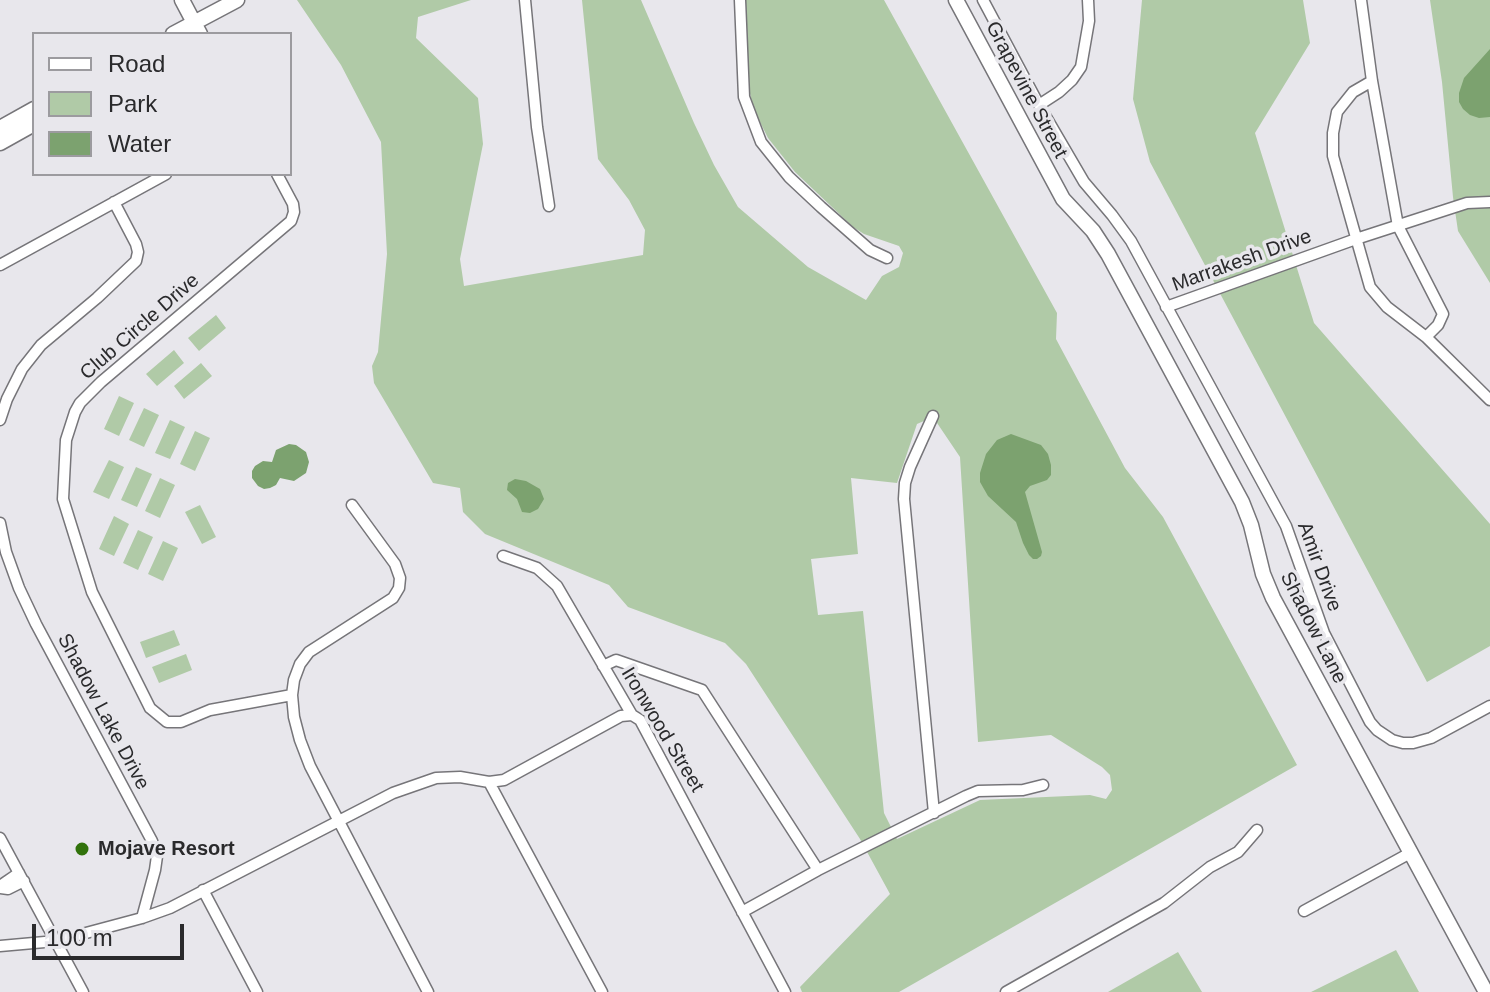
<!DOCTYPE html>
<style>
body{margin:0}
#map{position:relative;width:1490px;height:992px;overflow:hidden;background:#e8e7ec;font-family:Helvetica,sans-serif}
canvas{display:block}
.legend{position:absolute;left:32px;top:32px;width:260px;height:144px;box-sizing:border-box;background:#e8e7ec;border:2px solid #9c9b9f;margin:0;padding:10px 14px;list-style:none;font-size:24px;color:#2a2a2c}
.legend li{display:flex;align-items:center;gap:16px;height:40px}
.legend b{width:40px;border:2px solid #9c9b9f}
.scale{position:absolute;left:32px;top:924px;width:152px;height:36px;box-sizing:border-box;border:4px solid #2a2a2c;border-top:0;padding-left:10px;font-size:24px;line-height:28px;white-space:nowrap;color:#2a2a2c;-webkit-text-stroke:6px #e8e7ec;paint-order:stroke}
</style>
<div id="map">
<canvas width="1490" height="992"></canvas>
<ul class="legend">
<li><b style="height:10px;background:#fff"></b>Road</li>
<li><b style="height:22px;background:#b0caa7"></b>Park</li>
<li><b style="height:22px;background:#7ca26f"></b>Water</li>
</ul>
<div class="scale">100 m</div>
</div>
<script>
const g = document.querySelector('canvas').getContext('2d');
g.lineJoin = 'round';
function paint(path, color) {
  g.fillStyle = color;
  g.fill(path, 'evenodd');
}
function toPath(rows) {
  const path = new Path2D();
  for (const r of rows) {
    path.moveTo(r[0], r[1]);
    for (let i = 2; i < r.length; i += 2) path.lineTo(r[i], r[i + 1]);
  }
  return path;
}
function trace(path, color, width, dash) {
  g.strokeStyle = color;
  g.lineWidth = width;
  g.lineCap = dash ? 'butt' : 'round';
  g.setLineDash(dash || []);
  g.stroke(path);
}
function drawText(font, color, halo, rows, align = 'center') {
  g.font = font + ' Helvetica,sans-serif';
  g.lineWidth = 7;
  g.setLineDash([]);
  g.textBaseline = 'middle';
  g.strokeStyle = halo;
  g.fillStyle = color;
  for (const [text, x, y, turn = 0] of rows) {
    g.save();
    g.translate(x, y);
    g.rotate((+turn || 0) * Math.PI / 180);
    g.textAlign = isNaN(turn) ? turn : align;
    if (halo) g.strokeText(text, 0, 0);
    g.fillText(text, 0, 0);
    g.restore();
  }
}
paint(toPath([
 [297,0,471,0,418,17,416,38,478,98,483,144,460,259,464,286,643,255,645,230,629,200,598,159,582,0,641,0,694,123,714,165,738,207,808,267,866,300,882,276,899,267,903,253,899,246,864,234,853,227,795,172,768,138,753,108,746,74,743,0,884,0,1057,313,1056,339,1125,468,1163,517,1297,765,899,992,802,992,800,987,890,894,860,839,746,664,725,643,628,607,609,585,485,534,463,512,460,488,433,483,374,383,372,366,378,352,387,254,381,142,341,65],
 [933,417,960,457,978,742,1051,735,1102,767,1110,775,1112,790,1106,799,1090,795,980,800,897,839,884,813,863,611,818,615,811,559,858,554,851,478,897,483,917,424],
 [1142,0,1303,0,1310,43,1255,133,1314,323,1490,524,1490,646,1427,682,1150,162,1133,99],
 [1430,0,1490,0,1490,283,1458,231,1453,197,1442,82],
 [216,315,226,328,199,351,188,338],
 [174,350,184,363,157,386,146,374],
 [201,363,212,376,184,399,174,386],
 [119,396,134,403,119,436,104,429],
 [144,408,159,415,144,447,129,440],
 [170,420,185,427,170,459,155,453],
 [195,431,210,438,195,471,180,464],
 [109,460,124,467,109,499,93,492],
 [136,467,152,474,137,507,121,500],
 [160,478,175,485,160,518,145,511],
 [200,505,216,537,202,544,185,512],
 [114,516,129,524,114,556,99,549],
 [138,530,153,537,138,570,123,563],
 [163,541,178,548,163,581,148,574],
 [174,630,180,645,146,658,140,642],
 [186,654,192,670,159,683,152,667],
 [1396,950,1419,992,1311,992],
 [1178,952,1202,992,1108,992]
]), '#b0caa7');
paint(toPath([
 [1490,49,1490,117,1479,118,1470,115,1463,109,1459,102,1459,93,1464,78],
 [1011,434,1041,445,1048,454,1051,465,1051,475,1047,480,1030,486,1025,492,1042,552,1041,556,1037,559,1033,559,1029,555,1023,543,1016,522,988,496,980,482,980,473,986,454,997,440],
 [289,444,296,445,306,452,309,462,306,473,294,481,280,478,276,485,270,488,264,489,258,486,252,478,252,471,255,466,263,461,272,462,276,450],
 [515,479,526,481,540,489,544,499,538,509,530,513,522,512,517,499,507,490,508,483]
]), '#7ca26f');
const street = toPath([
 [525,0,537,127,549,206],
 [740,0,744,97,761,142,789,177,821,207,870,250,887,258],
 [983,0,1039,105,1084,182,1112,215,1131,241,1286,526,1324,633,1370,722,1377,730,1392,740,1403,743,1413,743,1431,738,1490,706],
 [1361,0,1372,81,1398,226,1443,314,1438,325,1426,337],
 [1372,81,1353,92,1337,112,1333,133,1333,156,1370,287,1387,307,1426,337,1490,400],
 [1039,105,1059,92,1072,80,1081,67,1089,21,1088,0],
 [277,174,293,204,294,212,291,221,101,382,80,403,75,412,66,440,63,499,92,592,150,708,167,722,181,722,210,710,292,695],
 [0,265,166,174],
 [1166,307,1356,239,1467,203,1490,202],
 [933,416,910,467,905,483,904,499,934,813],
 [0,420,7,399,22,369,41,345,97,298,136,261,138,252,136,244,114,202],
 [352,505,395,564,400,578,399,588,393,598,309,652,300,664,294,680,292,695,294,717,300,740,310,766,428,992],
 [0,523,6,552,19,588,36,624,152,841,157,856,155,870,142,918],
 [503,556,537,568,557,586,632,715,640,720,785,992],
 [603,666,616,660,702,690,818,870],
 [489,782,602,992],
 [0,838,83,992],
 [0,886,19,873],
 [0,888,8,889,24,881],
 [203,890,257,992],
 [1304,911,1412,852],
 [742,912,818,870,966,796,978,791,1023,790,1043,785],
 [0,946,56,941,142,918,170,908,393,793,436,778,460,777,489,782,504,780,621,716,632,715],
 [1006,992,1164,903,1210,867,1238,852,1257,830]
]);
const secondary = toPath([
 [182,0,200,34],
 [956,0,1063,199,1093,231,1108,254,1242,502,1251,525,1263,574,1273,598,1486,992],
 [173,34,237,0],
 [0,128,34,109],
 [0,143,34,124]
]);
trace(street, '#767579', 13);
trace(secondary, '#767579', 17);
trace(street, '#fff', 10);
trace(secondary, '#fff', 14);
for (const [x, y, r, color] of [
 [82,849,8,"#31720b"]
]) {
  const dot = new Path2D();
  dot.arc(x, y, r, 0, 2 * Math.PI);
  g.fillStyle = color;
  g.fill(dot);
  trace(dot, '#e8e7ec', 3);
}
drawText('20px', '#2a2a2c', '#e8e7ec', [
 ["Grapevine Street",1026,90,62],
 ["Marrakesh Drive",1242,261,-20],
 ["Club Circle Drive",140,327,-41],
 ["Amir Drive",1319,567,70],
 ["Shadow Lane",1313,628,63],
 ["Shadow Lake Drive",103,712,62],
 ["Ironwood Street",662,730,59]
]);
drawText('bold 20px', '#2a2a2c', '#e8e7ec', [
 ["Mojave Resort",98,849]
], 'left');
</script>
